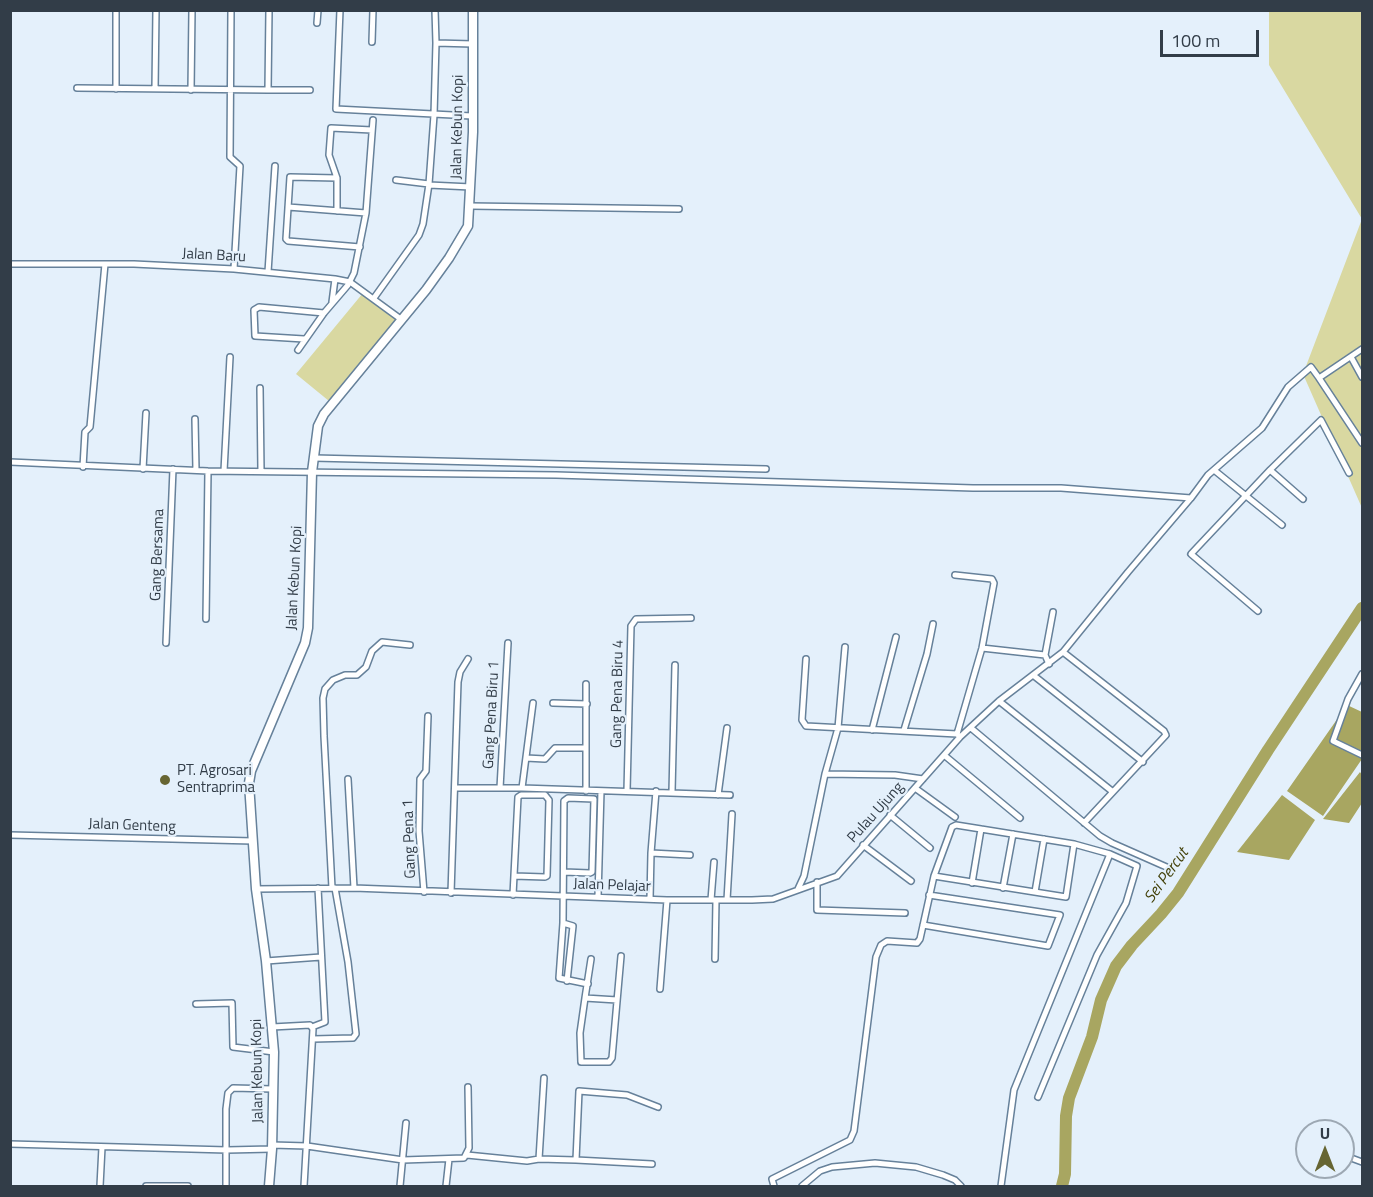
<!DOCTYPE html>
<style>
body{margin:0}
#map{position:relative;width:1373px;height:1197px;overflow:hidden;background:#e4f0fb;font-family:"Titillium Web",sans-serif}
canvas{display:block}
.frame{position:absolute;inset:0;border:12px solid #323d48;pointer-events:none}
.north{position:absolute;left:1295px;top:1119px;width:60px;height:60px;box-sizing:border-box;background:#e4f0fb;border:2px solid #9da8b3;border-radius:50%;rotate:0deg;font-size:16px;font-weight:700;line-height:24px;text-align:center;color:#323d48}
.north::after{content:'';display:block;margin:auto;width:21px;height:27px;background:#666532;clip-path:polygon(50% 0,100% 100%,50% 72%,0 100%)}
.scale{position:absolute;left:1160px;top:30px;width:99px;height:27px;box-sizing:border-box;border:3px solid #323d48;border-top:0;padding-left:8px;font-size:18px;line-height:21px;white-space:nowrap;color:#323d48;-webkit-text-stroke:4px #e4f0fb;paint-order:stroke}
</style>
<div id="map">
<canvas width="1373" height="1197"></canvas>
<div class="frame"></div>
<div class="north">U</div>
<div class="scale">100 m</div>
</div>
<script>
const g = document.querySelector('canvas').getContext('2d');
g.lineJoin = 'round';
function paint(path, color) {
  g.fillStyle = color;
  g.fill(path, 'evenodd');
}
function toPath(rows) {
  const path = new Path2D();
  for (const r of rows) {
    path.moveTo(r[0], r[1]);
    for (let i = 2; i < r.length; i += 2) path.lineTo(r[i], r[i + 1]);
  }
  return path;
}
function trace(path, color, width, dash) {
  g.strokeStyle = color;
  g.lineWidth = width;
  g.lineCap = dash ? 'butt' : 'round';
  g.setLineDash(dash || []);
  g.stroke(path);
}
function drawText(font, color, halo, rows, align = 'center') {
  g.font = font + ' "Titillium Web",sans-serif';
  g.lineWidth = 4.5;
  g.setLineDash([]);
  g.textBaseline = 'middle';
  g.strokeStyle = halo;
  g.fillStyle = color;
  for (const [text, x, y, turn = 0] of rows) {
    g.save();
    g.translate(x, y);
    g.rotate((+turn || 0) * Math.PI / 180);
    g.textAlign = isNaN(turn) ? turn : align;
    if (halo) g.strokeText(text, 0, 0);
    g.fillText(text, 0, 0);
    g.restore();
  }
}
paint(toPath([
 [1269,11,1362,11,1362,508,1303,374,1362,219,1269,65],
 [363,293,396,320,329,401,296,374]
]), '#d9d8a1');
paint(toPath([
 [1347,705,1362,712,1362,759,1323,816,1287,791],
 [1360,772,1362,775,1362,803,1349,823,1323,819],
 [1282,795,1315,820,1289,860,1237,852]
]), '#a8a661');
trace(toPath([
 [1062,1186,1065,1174,1066,1116,1069,1098,1092,1037,1101,1000,1116,966,1132,945,1161,914,1178,893,1268,750,1362,608]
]), '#a8a661', 12);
const street = toPath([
 [116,10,116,89],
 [231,10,230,157,240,166,234,269],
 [340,10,336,109,472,116],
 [317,23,318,10],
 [372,42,373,10],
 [436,43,473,44],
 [77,88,268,90,269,10],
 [155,89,156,10],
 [191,90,192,10],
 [268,90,310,90],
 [337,178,290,177,286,239,288,241,360,247],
 [396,180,429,184],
 [429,185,471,187],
 [470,206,679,209],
 [288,207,366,213],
 [337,211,337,178,329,155,331,128,372,130],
 [10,264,134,264,234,269,335,279,350,282,402,320],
 [268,272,275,166],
 [374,298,419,235,423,224,429,184,434,115,436,43,435,10],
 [332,302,335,279],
 [304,339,255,336,254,310,259,307,324,313],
 [298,350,324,313,348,285,354,273,366,213,373,120],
 [1351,357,1362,377],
 [1319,378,1362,443],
 [260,388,261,471],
 [195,419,196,470],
 [314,458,766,469],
 [10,462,208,471,556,475,973,488,1061,488,1191,498],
 [83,467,85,432,90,427,105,264],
 [143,469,146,413],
 [1214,470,1282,525],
 [1270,470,1321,420,1349,473],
 [224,471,230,357],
 [955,575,992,579,994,583,982,648,957,734],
 [1258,611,1191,554,1270,470,1303,499],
 [206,619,208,471],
 [166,643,173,469],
 [982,648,1045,655,1049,664],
 [1063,652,1164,731,1166,735,1084,823],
 [1045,655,1053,612],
 [806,659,802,720,806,726,957,734,960,737],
 [1362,674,1348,699,1333,741,1362,755],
 [1033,675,1143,762],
 [999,701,1113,792],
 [553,703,587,704],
 [971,728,1100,836,1112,843,1171,869],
 [872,730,896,637],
 [904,730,927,654,933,624],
 [944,755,1020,818],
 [526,758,545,759,555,748,586,748],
 [825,774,895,775,923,779],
 [348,779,354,888],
 [455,788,522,788,730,795],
 [500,788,508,643],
 [522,788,533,703],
 [915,788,955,817],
 [586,791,586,684],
 [627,791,631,626,636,619,691,618],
 [672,792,675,665],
 [718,795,727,728],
 [890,815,930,848],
 [10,835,253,841],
 [863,845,911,881],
 [651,853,690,855],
 [564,872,590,873,592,872,594,799,568,798,564,801,563,923,559,978,588,984],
 [817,882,817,910,905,913],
 [972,883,981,829],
 [332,888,324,736,323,698,325,689,333,680,345,675,357,675,366,667,372,651,382,642,410,645],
 [1003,888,1013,834],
 [256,889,354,888,667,900,752,900,773,899,837,876,960,737,999,701,1063,652,1128,572,1191,498,1208,475,1262,428,1288,387,1311,367,1319,378,1362,349],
 [798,889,804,876,825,774,838,728,845,647],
 [424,892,419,831,420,779,426,771,428,716],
 [1035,892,1044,839],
 [451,893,458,682,460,672,468,659],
 [513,895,518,797,521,795,545,795,549,800,547,876,545,877,514,876],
 [598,897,601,791],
 [650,899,651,853,656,791],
 [711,900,714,862],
 [727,900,732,814],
 [563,923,573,926,567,981],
 [923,925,1048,946,1060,915,929,895],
 [591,959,585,998,617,1000],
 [715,959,716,900],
 [266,961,321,957],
 [660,989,667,900],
 [585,998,580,1033,581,1062,609,1062,612,1058,621,956],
 [196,1004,232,1003,233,1047,274,1052],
 [272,1027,310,1025,313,1029,304,1186],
 [312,1027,325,1022,318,888],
 [313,1039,353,1038,356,1034,348,962,335,888],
 [1038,1097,1097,955,1126,903,1137,866,1110,854,1074,844],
 [10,1144,227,1150,272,1149],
 [272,1145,307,1146,403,1160,464,1158,469,1148,468,1087],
 [467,1155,527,1161,539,1159,576,1160,652,1164],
 [1343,1155,1362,1162],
 [539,1159,544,1078],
 [576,1160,579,1091,627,1095,658,1107],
 [100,1186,102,1147],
 [146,1186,188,1186],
 [226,1186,226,1109,228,1093,233,1088,273,1089],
 [400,1186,406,1123],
 [446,1186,449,1159],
 [774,1186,772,1179,850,1140,854,1131,876,957,881,945,887,941,917,943,920,939,934,876,952,827,956,825,981,829,1074,844,1066,897,934,876],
 [802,1186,820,1171,832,1167,875,1163,916,1167,943,1175,955,1180,961,1186],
 [1001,1186,1014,1090,1110,854]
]);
const primary = toPath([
 [269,1186,272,1149,274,1052,266,961,256,889,249,783,251,771,305,643,308,628,312,472,318,426,324,414,426,290,449,258,468,226,473,132,473,10]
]);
trace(street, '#66819a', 8);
trace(primary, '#66819a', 11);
trace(street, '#fff', 5);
trace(primary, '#fff', 8);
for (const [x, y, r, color] of [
 [165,780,6,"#666532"]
]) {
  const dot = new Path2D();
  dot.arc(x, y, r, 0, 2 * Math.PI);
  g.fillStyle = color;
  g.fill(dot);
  trace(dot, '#e4f0fb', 2);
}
drawText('15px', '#323d48', '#e4f0fb', [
 ["Jalan Kebun Kopi",458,127,-89],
 ["Jalan Baru",214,256,3],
 ["Gang Bersama",158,555,-88],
 ["Jalan Kebun Kopi",295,578,-87],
 ["Gang Pena Biru 4",618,694,-89],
 ["Gang Pena Biru 1",492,715,-87],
 ["Pulau Ujung",876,813,-48],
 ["Jalan Genteng",132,826,2],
 ["Gang Pena 1",410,839,-92],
 ["Jalan Pelajar",612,886,2],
 ["Jalan Kebun Kopi",258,1071,-91]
]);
drawText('15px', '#323d48', '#e4f0fb', [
 ["PT. Agrosari",177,771],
 ["Sentraprima",177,788]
], 'left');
drawText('italic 16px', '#434109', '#e4f0fb', [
 ["Sei Percut",1167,876,-54]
]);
</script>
